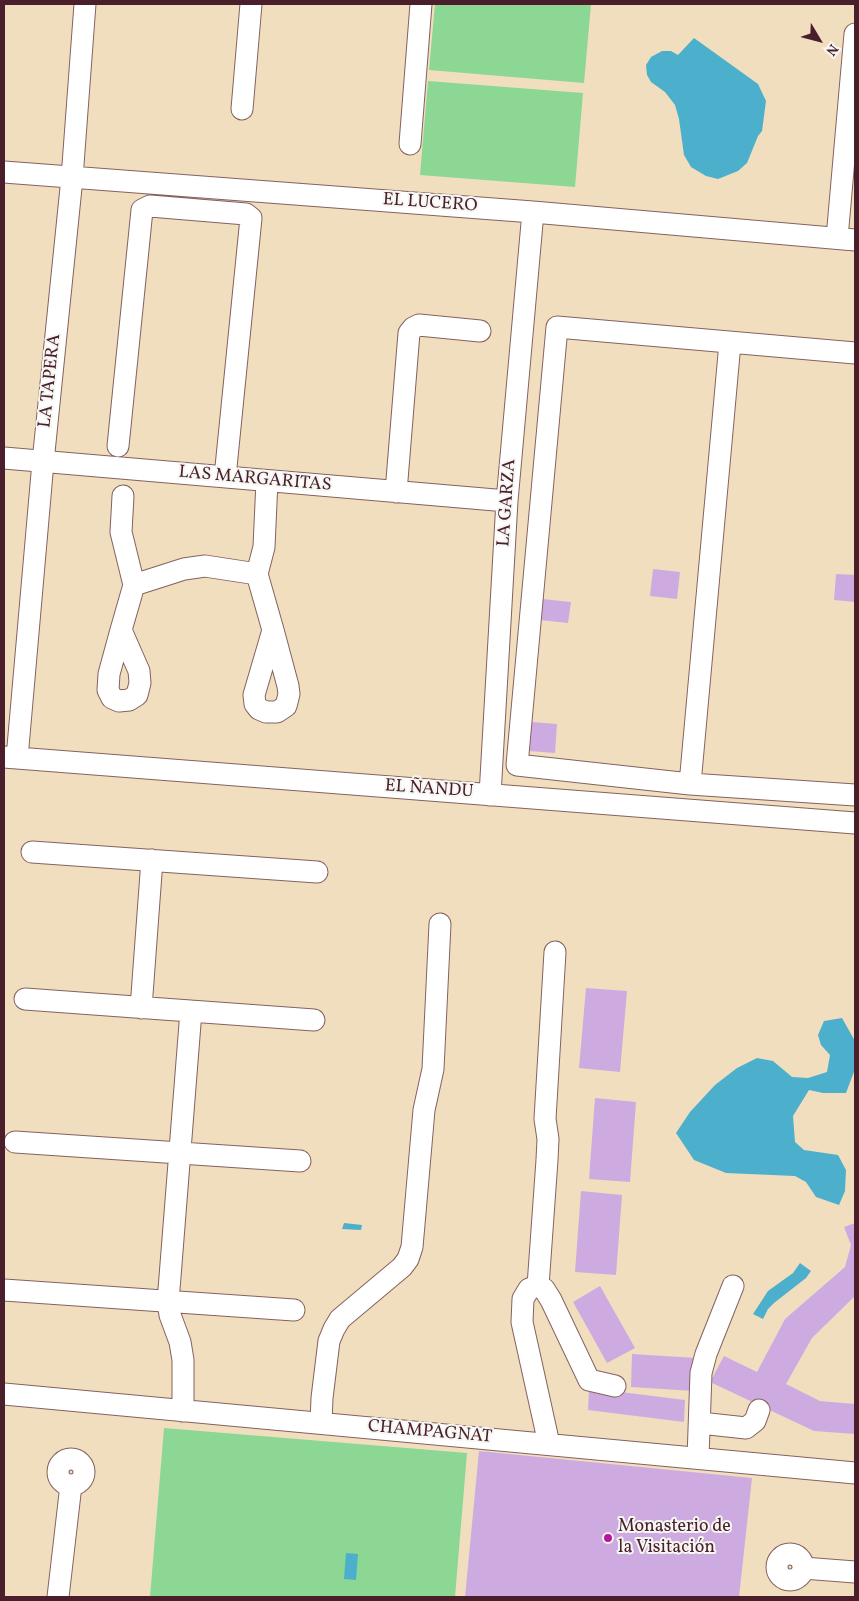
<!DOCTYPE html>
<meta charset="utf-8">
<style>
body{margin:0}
#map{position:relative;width:859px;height:1601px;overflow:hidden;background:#f1debf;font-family:Vollkorn,serif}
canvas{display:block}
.frame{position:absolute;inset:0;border:5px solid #4a1f2b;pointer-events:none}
.north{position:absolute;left:794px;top:15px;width:50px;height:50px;-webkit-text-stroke:4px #f6f6f2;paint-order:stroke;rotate:127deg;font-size:14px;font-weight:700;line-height:20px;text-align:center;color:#4a1f2b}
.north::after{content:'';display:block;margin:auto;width:18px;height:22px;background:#4a1f2b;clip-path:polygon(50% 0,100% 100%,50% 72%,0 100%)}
</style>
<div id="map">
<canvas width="859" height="1601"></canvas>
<div class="frame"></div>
<div class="north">N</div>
</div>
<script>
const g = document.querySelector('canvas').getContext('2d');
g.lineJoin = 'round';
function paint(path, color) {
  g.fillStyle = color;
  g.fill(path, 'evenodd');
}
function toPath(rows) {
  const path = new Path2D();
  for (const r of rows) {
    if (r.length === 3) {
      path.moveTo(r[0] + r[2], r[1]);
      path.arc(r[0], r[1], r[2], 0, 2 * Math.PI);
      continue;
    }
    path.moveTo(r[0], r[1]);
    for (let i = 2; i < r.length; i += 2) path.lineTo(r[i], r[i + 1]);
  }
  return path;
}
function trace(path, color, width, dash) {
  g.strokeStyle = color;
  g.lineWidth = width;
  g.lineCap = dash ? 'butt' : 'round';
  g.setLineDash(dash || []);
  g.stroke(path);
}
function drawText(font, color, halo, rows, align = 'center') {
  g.font = font + ' Vollkorn,serif';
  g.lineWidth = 4;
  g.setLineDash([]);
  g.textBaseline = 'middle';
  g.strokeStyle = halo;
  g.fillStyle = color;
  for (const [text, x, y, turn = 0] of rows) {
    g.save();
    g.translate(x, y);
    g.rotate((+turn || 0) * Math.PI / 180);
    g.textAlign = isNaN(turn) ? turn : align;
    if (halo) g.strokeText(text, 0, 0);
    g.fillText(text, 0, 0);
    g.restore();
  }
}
paint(toPath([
 [435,4,591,4,584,83,429,70],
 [428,81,583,93,575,187,420,175],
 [164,1428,467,1453,455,1597,150,1597]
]), '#8cd794');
paint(toPath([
 [694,38,758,84,766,101,762,131,758,136,747,163,738,171,718,179,706,176,691,167,684,155,679,119,675,105,665,92,651,82,647,75,646,65,651,57,662,51,671,51,678,55],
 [842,1018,855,1041,855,1069,846,1093,823,1093,809,1090,793,1116,795,1142,804,1150,838,1155,846,1170,845,1191,839,1205,816,1197,806,1182,795,1176,726,1173,694,1160,676,1133,690,1112,715,1085,737,1068,757,1058,773,1061,792,1077,808,1078,827,1072,830,1055,821,1045,818,1035,824,1021],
 [344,1223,362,1225,361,1230,342,1229],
 [800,1263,811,1271,806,1278,774,1303,768,1309,763,1319,753,1314,768,1291,793,1273],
 [346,1553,358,1554,356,1580,344,1579]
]), '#4cafcb');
paint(toPath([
 [653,569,680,572,677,599,650,596],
 [836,574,855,575,855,602,834,600],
 [542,599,571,602,568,623,540,620],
 [531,722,557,724,555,753,529,751],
 [586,988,627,991,620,1072,579,1068],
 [595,1098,636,1102,630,1182,589,1179],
 [581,1191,622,1195,616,1275,575,1272],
 [855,1223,855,1296,812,1338,786,1384,820,1401,855,1404,855,1434,814,1431,710,1382,724,1356,757,1372,785,1319,845,1267,851,1245,844,1227],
 [600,1286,635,1348,607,1363,573,1302],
 [632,1354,697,1358,694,1391,631,1387],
 [589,1388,685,1400,684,1422,588,1410],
 [479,1451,752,1478,739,1597,465,1597]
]), '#cdabe1');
const minor = toPath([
 [242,109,251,4],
 [410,144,421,4],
 [4,172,533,212,855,240],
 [837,238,855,34],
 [855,353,557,327,517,765,690,784,855,795],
 [118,446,142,210,150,206,246,214,251,218,225,477],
 [4,458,507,501],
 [267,481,264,547,257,574,273,630,288,686,289,694,286,706,277,712,266,712,259,709,255,704,254,695,273,630],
 [396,492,409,333,413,328,419,325,480,331],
 [123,496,121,532,134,585,184,569,205,566,257,574],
 [121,630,139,671,140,683,137,695,129,700,119,701,112,698,108,690,109,674,121,630,134,585],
 [4,757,855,823],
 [17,758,43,462,72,178,85,4],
 [690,784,730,343],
 [490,795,507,501,533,212],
 [32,852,317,872],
 [25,999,314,1020],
 [141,1008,152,860],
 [15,1142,300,1161],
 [538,1286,547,1160,548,1139,545,1119,555,952],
 [4,1290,294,1310],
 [4,1394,855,1473],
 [183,1411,183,1360,180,1342,170,1315,168,1302,191,1011],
 [321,1423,322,1398,329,1341,334,1329,340,1319,402,1267,408,1259,412,1247,424,1110,433,1069,440,924],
 [700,1423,746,1428,755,1421,759,1410],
 [549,1444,522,1322,523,1299,529,1289,538,1286,544,1289,551,1300,589,1380,615,1386],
 [698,1458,701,1373,706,1354,733,1286],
 [71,1472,13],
 [790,1567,13],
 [803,1568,855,1572],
 [58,1597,71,1485]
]);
trace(minor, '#84625f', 23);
trace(minor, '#fff', 21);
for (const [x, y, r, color] of [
 [608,1538,5,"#b5179e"]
]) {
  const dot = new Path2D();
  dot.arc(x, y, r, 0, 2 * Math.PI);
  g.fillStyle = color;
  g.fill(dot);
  trace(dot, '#f6f6f2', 2);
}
drawText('18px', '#4a1f2b', '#f6f6f2', [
 ["EL LUCERO",430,204,4],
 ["LA TAPERA",51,381,-84],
 ["LAS MARGARITAS",255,480,5],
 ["LA GARZA",508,503,-86],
 ["EL ÑANDU",429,790,4],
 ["CHAMPAGNAT",430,1433,5]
]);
drawText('18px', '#4a1f2b', '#f6f6f2', [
 ["Monasterio de",618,1528],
 ["la Visitación",618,1549]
], 'left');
</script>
